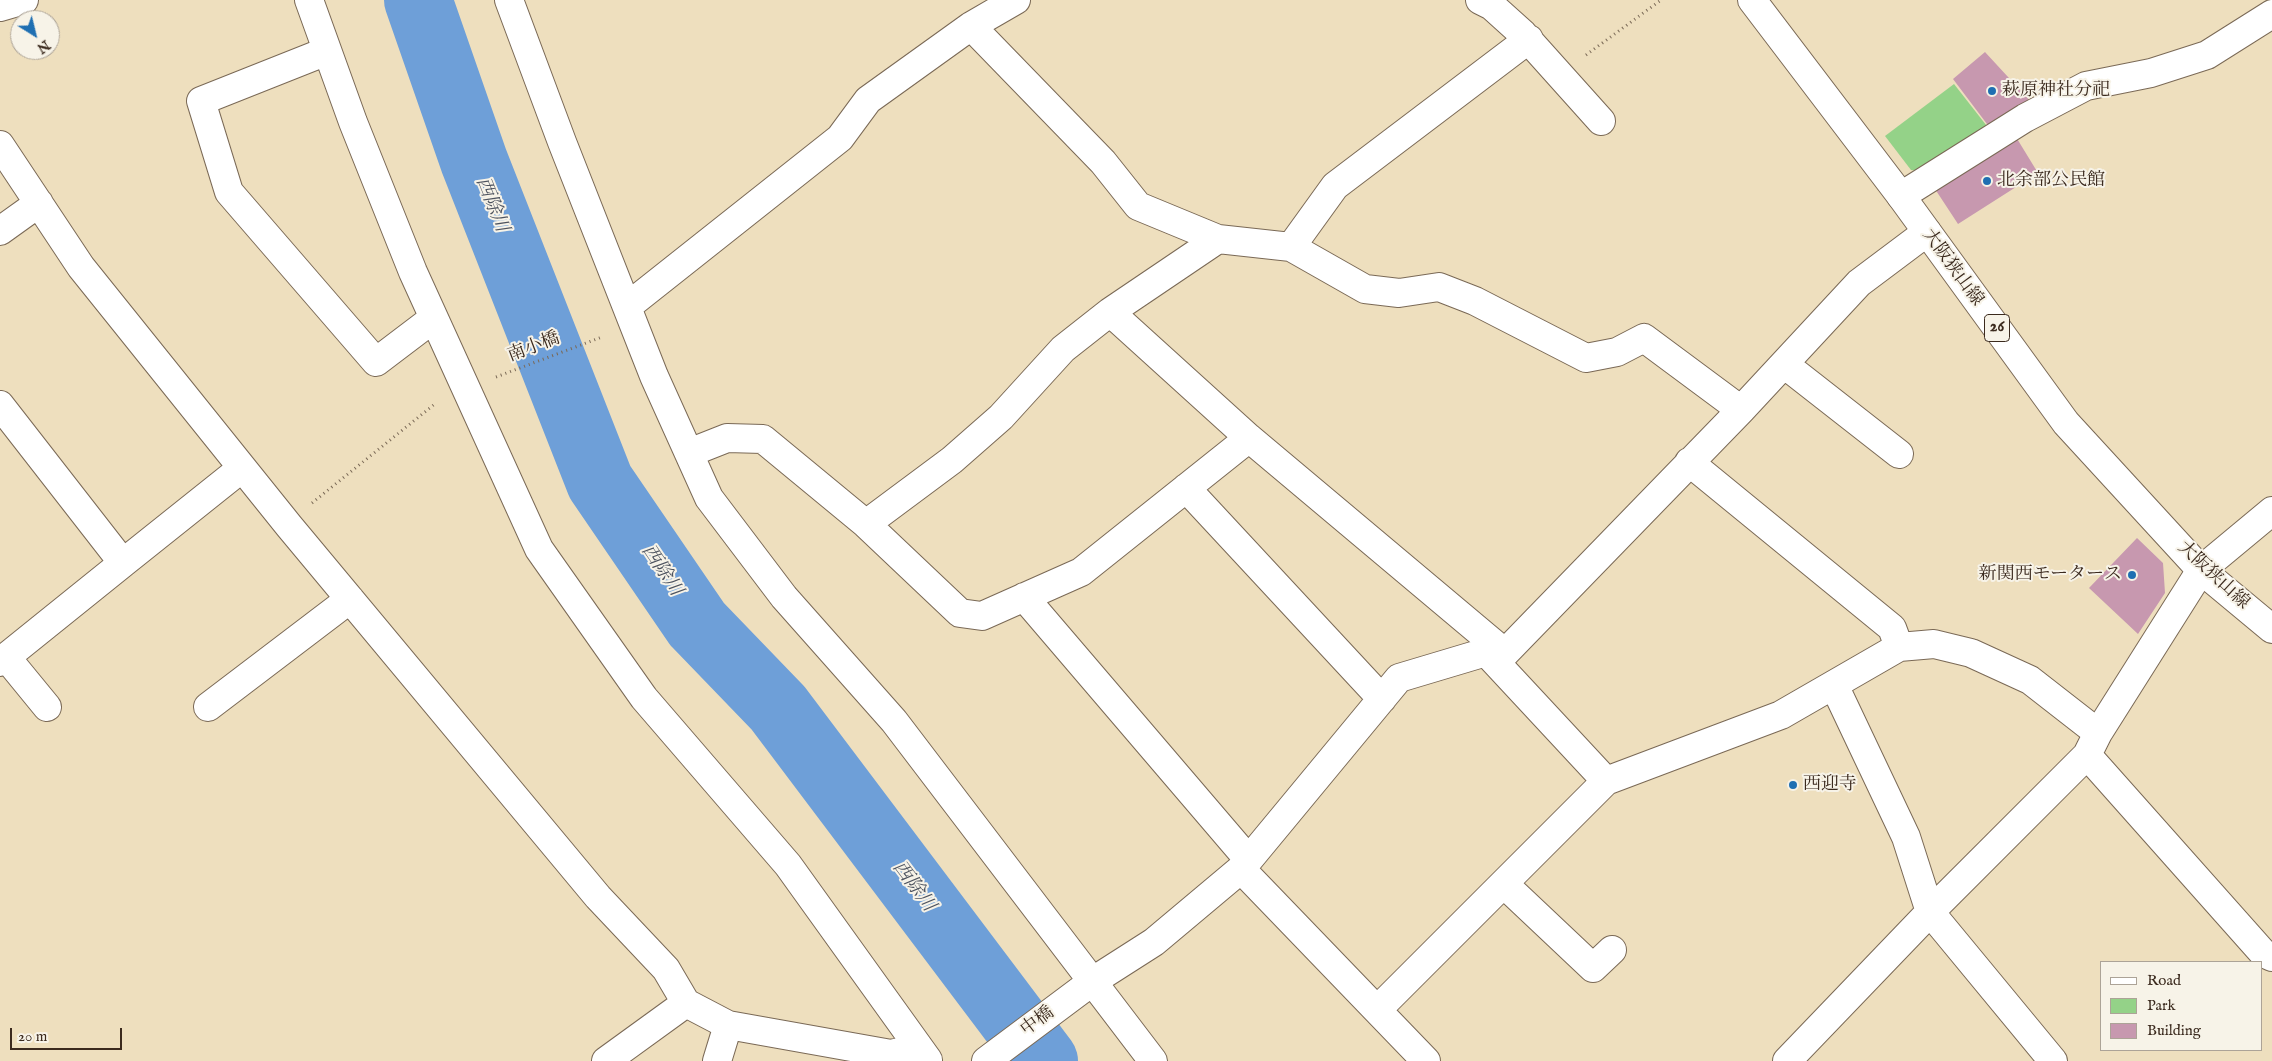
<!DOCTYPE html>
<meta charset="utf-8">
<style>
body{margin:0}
#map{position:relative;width:2272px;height:1061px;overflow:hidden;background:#eedfbe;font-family:"IM FELL English",serif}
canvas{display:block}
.legend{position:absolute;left:2100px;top:961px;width:162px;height:90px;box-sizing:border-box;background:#f7f3e8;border:1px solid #aca397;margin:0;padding:6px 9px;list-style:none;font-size:15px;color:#3b2a1e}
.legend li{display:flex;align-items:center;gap:10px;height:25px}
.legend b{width:25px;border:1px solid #aca397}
.north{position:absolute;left:10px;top:10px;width:50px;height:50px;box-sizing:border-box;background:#f7f3e8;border:1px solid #aca397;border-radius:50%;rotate:144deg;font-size:14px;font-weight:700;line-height:20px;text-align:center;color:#3b2a1e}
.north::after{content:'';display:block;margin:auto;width:18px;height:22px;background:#1f6fb2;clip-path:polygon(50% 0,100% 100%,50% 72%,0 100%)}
.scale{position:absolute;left:10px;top:1028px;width:112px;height:22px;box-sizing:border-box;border:2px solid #3b2a1e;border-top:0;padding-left:6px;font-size:15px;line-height:18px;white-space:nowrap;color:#3b2a1e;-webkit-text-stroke:4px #f7f3e8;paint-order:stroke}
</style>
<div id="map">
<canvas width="2272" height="1061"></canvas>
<ul class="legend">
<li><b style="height:6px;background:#fff"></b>Road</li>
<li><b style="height:14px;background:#94d288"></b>Park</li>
<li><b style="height:14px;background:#c798af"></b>Building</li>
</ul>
<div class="north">N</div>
<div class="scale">20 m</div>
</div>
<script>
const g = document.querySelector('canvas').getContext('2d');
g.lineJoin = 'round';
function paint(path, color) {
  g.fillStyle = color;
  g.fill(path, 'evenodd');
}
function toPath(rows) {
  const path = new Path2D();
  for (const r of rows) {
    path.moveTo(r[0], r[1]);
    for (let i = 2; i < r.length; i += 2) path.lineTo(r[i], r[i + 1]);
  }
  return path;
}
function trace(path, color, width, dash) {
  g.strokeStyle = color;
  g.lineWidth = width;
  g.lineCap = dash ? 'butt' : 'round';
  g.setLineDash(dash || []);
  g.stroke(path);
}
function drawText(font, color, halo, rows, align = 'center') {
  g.font = font + ' "IM FELL English","Noto Serif JP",serif';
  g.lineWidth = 4;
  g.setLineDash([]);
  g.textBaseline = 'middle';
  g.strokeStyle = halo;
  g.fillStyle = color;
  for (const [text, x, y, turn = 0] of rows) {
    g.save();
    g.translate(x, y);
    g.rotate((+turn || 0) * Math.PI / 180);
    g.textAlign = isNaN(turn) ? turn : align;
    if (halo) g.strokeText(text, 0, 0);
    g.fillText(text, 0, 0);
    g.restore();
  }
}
paint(toPath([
 [1954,84,1990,130,1926,172,1911,170,1885,136]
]), '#94d288');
trace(toPath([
 [418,0,474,161,600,482,697,624,778,708,1044,1061]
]), '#6e9fd8', 68);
paint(toPath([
 [1985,52,2032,103,1990,128,1953,79],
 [2016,137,2038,173,1958,224,1935,189],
 [2137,538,2163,563,2165,593,2138,634,2089,588]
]), '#c798af');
const minor = toPath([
 [309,0,353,122,413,272,539,549,644,698,788,865,928,1060],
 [509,0,562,142,654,376,709,498,784,597,894,721,1153,1061],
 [1480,0,1492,6,1523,34,1601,121],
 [971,26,1103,162,1138,206,1218,239,1110,312,1249,438,1505,653],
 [327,51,201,101,229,192,376,362,434,318],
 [0,145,81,267,289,526,598,897,666,969,686,1003,728,1025,891,1054,917,1048],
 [1901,196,2025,118,2086,86,2151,73,2207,55,2272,14],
 [0,231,39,203],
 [1218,239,1291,247,1335,186,1529,39],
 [1291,247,1365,289,1399,293,1439,287,1475,301,1586,358,1617,352,1644,338,1741,410],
 [628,306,840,138,868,100,971,26,1016,0],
 [1784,364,1899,454],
 [0,405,123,563,242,468],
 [689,453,727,438,763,439,866,524,960,613,982,616,1081,572,1249,438],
 [1689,462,1892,628,1899,647],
 [1186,488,1382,699],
 [866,524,952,460,1001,417,1063,349,1110,312],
 [1024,597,1248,859],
 [1486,652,1606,781],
 [6,657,47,707],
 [0,662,123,563],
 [1834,685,1906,837,1930,912,2053,1061],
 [208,707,350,599],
 [2087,755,2263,953,2272,957],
 [1241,869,1426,1061],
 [1504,884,1593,968,1612,950],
 [1377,1010,1606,781,1781,715,1899,647,1934,644,1971,653,2030,680,2098,733],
 [606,1061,686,1003],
 [717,1061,728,1025],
 [986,1061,1093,981,1154,942,1241,869,1399,678,1486,652,1505,653,1741,410,1859,283,1927,232],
 [1787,1061,1930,912,2087,755,2098,733,2201,570,2272,511]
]);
const major = toPath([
 [1752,0,1901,196,2066,423,2201,570,2272,629],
 [0,7,24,0]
]);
trace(minor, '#7a6956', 30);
trace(major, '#7a6956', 30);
trace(toPath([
 [1586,55,1661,0],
 [496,377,602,337],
 [312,503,436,403]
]), '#7a6956', 3, [1, 4]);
trace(minor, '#fff', 28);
trace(major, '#fff', 28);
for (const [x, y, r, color] of [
 [1992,91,5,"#1f6fb2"],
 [1987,181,5,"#1f6fb2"],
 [2132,575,5,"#1f6fb2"],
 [1793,785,5,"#1f6fb2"]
]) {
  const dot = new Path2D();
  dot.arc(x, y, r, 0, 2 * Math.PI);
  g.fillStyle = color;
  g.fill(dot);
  trace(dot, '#f7f3e8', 2);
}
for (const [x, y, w] of [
 [1997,328,25]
]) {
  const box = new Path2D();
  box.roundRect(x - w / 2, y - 13.5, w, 27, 4);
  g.fillStyle = '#f7f3e8';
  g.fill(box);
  trace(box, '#3b2a1e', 1);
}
drawText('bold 16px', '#3b2a1e', null, [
 ["26",1997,328]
]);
drawText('18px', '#3b2a1e', '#f7f3e8', [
 ["萩原神社分祀",2002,91],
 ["北余部公民館",1997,181],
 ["新関西モータース",2122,575,"right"],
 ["西迎寺",1803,785]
], 'left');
drawText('18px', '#3b2a1e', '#f7f3e8', [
 ["大阪狭山線",1952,268,54],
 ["南小橋",534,348,-21],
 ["大阪狭山線",2213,576,43],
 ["中橋",1038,1022,-37]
]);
drawText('italic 19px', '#4d535f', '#f7f3e8', [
 ["西除川",491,205,68],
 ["西除川",661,571,56],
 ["西除川",913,887,53]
]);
</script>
